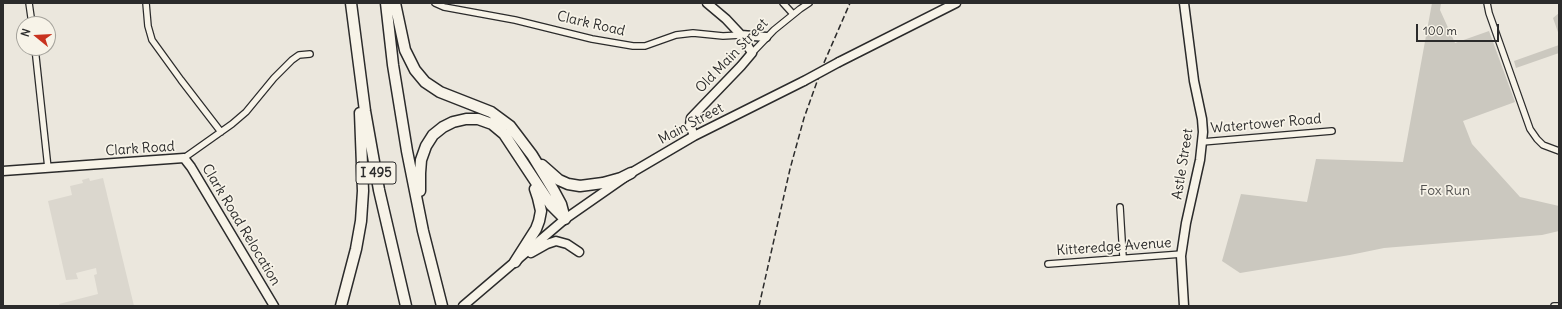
<!DOCTYPE html>
<style>
body{margin:0}
#map{position:relative;width:1562px;height:309px;overflow:hidden;background:#ebe7dd;font-family:Delius,sans-serif}
canvas{display:block}
.frame{position:absolute;inset:0;border:4px solid #2b2b2b;pointer-events:none}
.north{position:absolute;left:16px;top:16px;width:40px;height:40px;box-sizing:border-box;background:#f7f3e8;border:1px solid #a5a39c;border-radius:50%;rotate:288deg;font-size:11px;font-weight:700;line-height:16px;text-align:center;color:#2b2b2b}
.north::after{content:'';display:block;margin:auto;width:14px;height:18px;background:#c8321e;clip-path:polygon(50% 0,100% 100%,50% 72%,0 100%)}
.scale{position:absolute;left:1416px;top:24px;width:83px;height:18px;box-sizing:border-box;border:2px solid #2b2b2b;border-top:0;padding-left:5px;font-size:12px;line-height:14px;white-space:nowrap;color:#2b2b2b;-webkit-text-stroke:3px #f7f3e8;paint-order:stroke}
</style>
<div id="map">
<canvas width="1562" height="309"></canvas>
<div class="frame"></div>
<div class="north">N</div>
<div class="scale">100 m</div>
</div>
<script>
const g = document.querySelector('canvas').getContext('2d');
g.lineJoin = 'round';
function paint(path, color) {
  g.fillStyle = color;
  g.fill(path, 'evenodd');
}
function toPath(rows) {
  const path = new Path2D();
  for (const r of rows) {
    path.moveTo(r[0], r[1]);
    for (let i = 2; i < r.length; i += 2) path.lineTo(r[i], r[i + 1]);
  }
  return path;
}
function trace(path, color, width, dash) {
  g.strokeStyle = color;
  g.lineWidth = width;
  g.lineCap = dash ? 'butt' : 'round';
  g.setLineDash(dash || []);
  g.stroke(path);
}
function drawText(font, color, halo, rows, align = 'center') {
  g.font = font + ' Delius,sans-serif';
  g.lineWidth = 3.5;
  g.setLineDash([]);
  g.textBaseline = 'middle';
  g.strokeStyle = halo;
  g.fillStyle = color;
  for (const [text, x, y, turn = 0] of rows) {
    g.save();
    g.translate(x, y);
    g.rotate((+turn || 0) * Math.PI / 180);
    g.textAlign = isNaN(turn) ? turn : align;
    if (halo) g.strokeText(text, 0, 0);
    g.fillText(text, 0, 0);
    g.restore();
  }
}
paint(toPath([
 [89,178,90,181,103,178,134,306,60,306,59,304,98,294,94,275,97,274,96,268,76,273,78,279,66,280,48,201,72,195,70,186,83,183,82,180]
]), '#dbd7ce');
paint(toPath([
 [1432,3,1441,3,1440,10,1455,43,1489,31,1515,102,1463,121,1472,144,1520,197,1559,206,1559,231,1542,235,1384,248,1350,255,1240,273,1222,261,1241,194,1307,202,1316,159,1403,162],
 [1559,13,1559,35,1553,18],
 [1559,45,1559,53,1516,68,1514,61]
]), '#cbc8bf');
const street = toPath([
 [29,3,32,24],
 [146,3,148,26,152,40,181,80,221,132],
 [435,3,444,7,515,20,592,39,633,46,645,46,676,35,693,33,723,36,741,35],
 [783,3,793,14],
 [1487,3,1489,13,1530,129,1537,139,1543,145,1559,151],
 [35,48,48,168],
 [752,53,774,30,800,9,809,3],
 [1202,142,1332,131],
 [184,158,232,124,246,112,274,78,292,60,299,55,310,54],
 [1120,207,1123,257],
 [1048,264,1182,254],
 [1554,306,1559,306]
]);
const secondary = toPath([
 [741,35,766,37],
 [839,62,956,3],
 [694,136,690,125,691,118,741,66,752,53,741,35,726,19,707,3],
 [3,171,184,158,191,167,274,306],
 [531,253,547,244,556,241,567,244,579,252],
 [463,306,565,219,631,173,694,136,804,81],
 [1184,306,1181,256,1186,223,1200,160,1203,132,1202,119,1194,81,1184,3]
]);
const highway = toPath([
 [351,3,365,111,379,190,406,306],
 [386,3,393,65,407,151,423,231,442,306],
 [395,3,405,50,415,70,425,82,440,92,491,112,510,126,532,155,554,191,561,204,565,219],
 [542,165,559,180,568,184,580,186,603,183,621,178,631,173],
 [420,191,420,173,421,160,426,146,433,135,443,127,453,122,466,119,478,119,492,124,504,134,551,205,565,219],
 [515,262,536,229,539,221,541,211,538,198,535,189],
 [341,306,356,249,361,221,363,191,360,113]
]);
trace(street, '#2b2b2b', 8);
trace(secondary, '#2b2b2b', 11);
trace(highway, '#2b2b2b', 13);
trace(street, '#f7f3e8', 5.5);
trace(secondary, '#f7f3e8', 8);
trace(highway, '#f7f3e8', 10);
trace(toPath([
 [759,306,790,169,804,118,823,65,850,3]
]), '#2b2b2b', 1.5, [6, 3]);
const secondaryBridge = toPath([
 [804,81,839,62]
]);
trace(secondaryBridge, '#2b2b2b', 11, []);
trace(secondaryBridge, '#f7f3e8', 8);
for (const [x, y, w] of [
 [376,173,40]
]) {
  const box = new Path2D();
  box.roundRect(x - w / 2, y - 11, w, 22, 3);
  g.fillStyle = '#f7f3e8';
  g.fill(box);
  trace(box, '#2b2b2b', 1);
}
drawText('bold 13px', '#2b2b2b', null, [
 ["I 495",376,173]
]);
drawText('14px', '#2b2b2b', '#f7f3e8', [
 ["Clark Road",591,24,13],
 ["Old Main Street",732,56,-46],
 ["Main Street",691,124,-28],
 ["Watertower Road",1266,124,-5],
 ["Clark Road",140,149,-4],
 ["Astle Street",1183,164,-81],
 ["Clark Road Relocation",241,225,59],
 ["Kitteredge Avenue",1114,247,-4]
]);
drawText('14px', '#535250', '#f7f3e8', [
 ["Fox Run",1445,191]
]);
</script>
